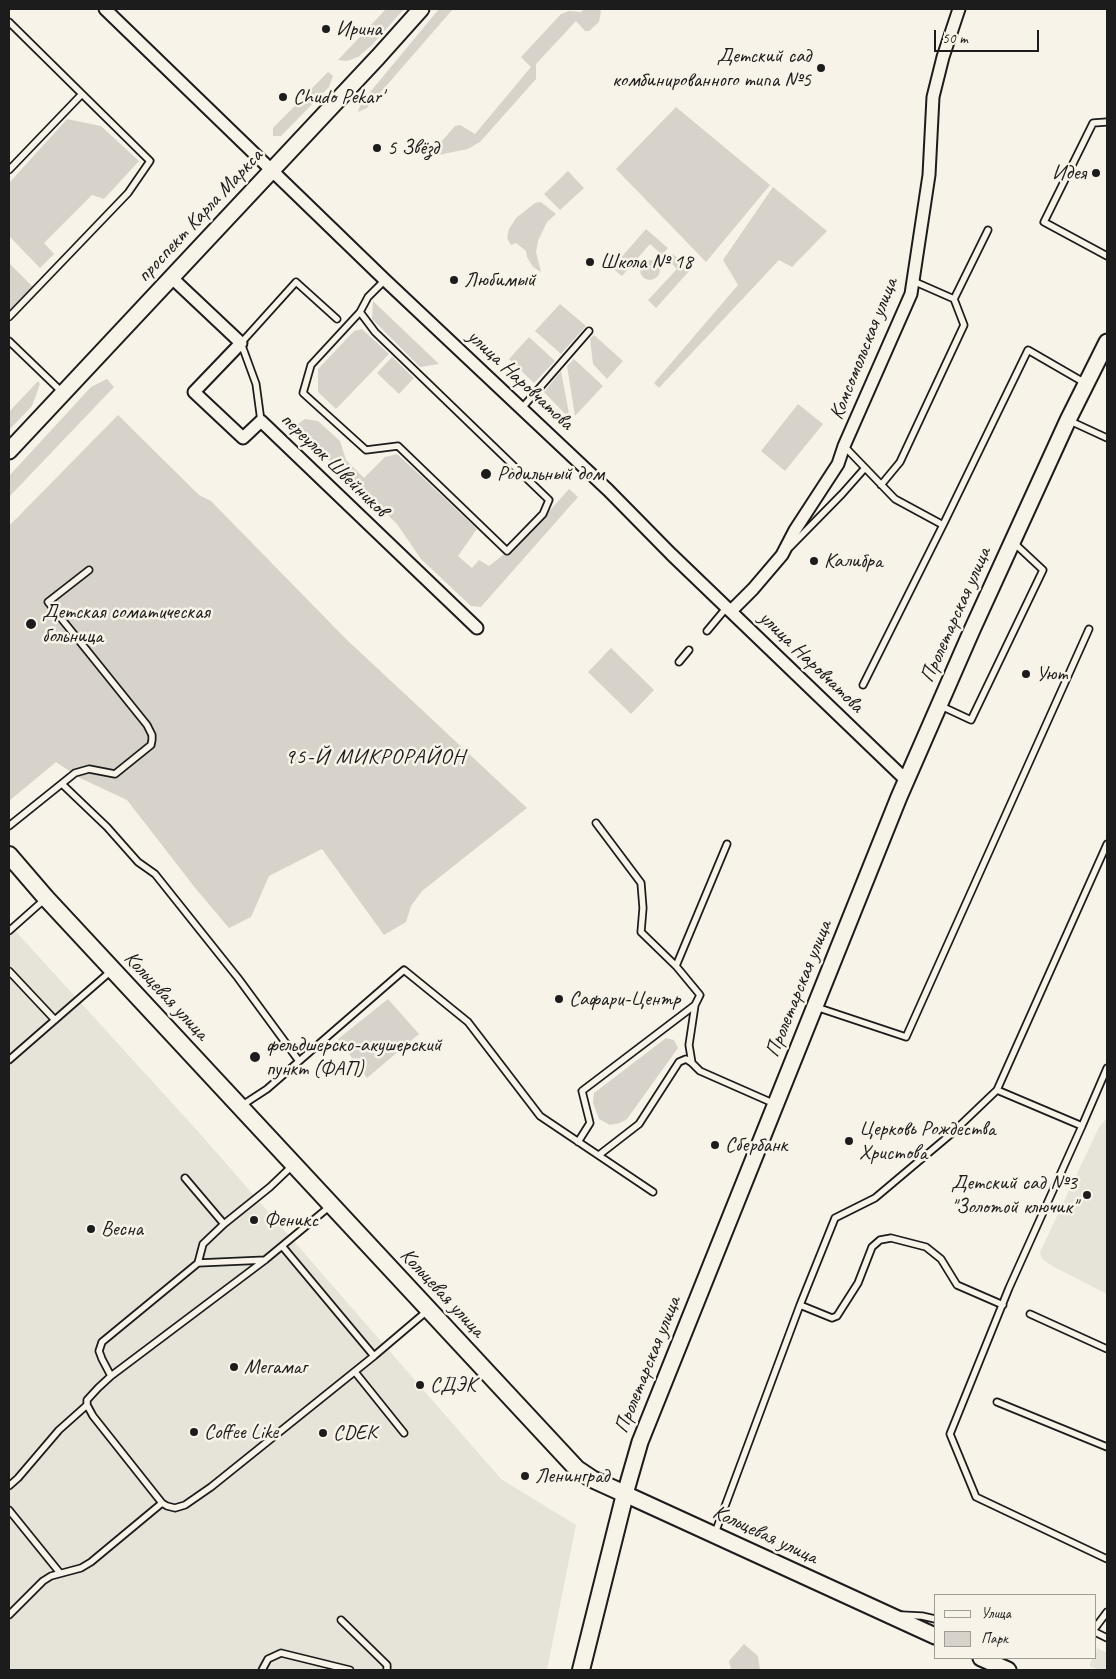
<!DOCTYPE html>
<meta charset="utf-8">
<style>
body{margin:0}
#map{position:relative;width:1116px;height:1679px;overflow:hidden;background:#f7f3e8;font-family:Caveat,sans-serif}
canvas{display:block}
.frame{position:absolute;inset:0;border:10px solid #1c1c1c;pointer-events:none}
.legend{position:absolute;left:934px;top:1594px;width:162px;height:65px;box-sizing:border-box;background:#f7f3e8;border:1px solid #9f9d96;margin:0;padding:6px 9px;list-style:none;font-size:15px;color:#1c1c1c}
.legend li{display:flex;align-items:center;gap:10px;height:25px}
.legend b{width:25px;border:1px solid #9f9d96}
.scale{position:absolute;left:934px;top:30px;width:105px;height:22px;box-sizing:border-box;border:2px solid #1c1c1c;border-top:0;padding-left:6px;font-size:15px;line-height:18px;white-space:nowrap;color:#1c1c1c;-webkit-text-stroke:4px #f7f3e8;paint-order:stroke}
</style>
<div id="map">
<canvas width="1116" height="1679"></canvas>
<div class="frame"></div>
<ul class="legend">
<li><b style="height:6px;background:#f7f3e8"></b>Улица</li>
<li><b style="height:14px;background:#d7d3cb"></b>Парк</li>
</ul>
<div class="scale">50 m</div>
</div>
<script>
const g = document.querySelector('canvas').getContext('2d');
g.lineJoin = 'round';
function paint(path, color) {
  g.fillStyle = color;
  g.fill(path, 'evenodd');
}
function toPath(rows) {
  const path = new Path2D();
  for (const r of rows) {
    if (r.length === 3) {
      path.moveTo(r[0] + r[2], r[1]);
      path.arc(r[0], r[1], r[2], 0, 2 * Math.PI);
      continue;
    }
    path.moveTo(r[0], r[1]);
    for (let i = 2; i < r.length; i += 2) path.lineTo(r[i], r[i + 1]);
  }
  return path;
}
function trace(path, color, width, dash) {
  g.strokeStyle = color;
  g.lineWidth = width;
  g.lineCap = dash ? 'butt' : 'round';
  g.setLineDash(dash || []);
  g.stroke(path);
}
function drawText(font, color, halo, rows, align = 'center') {
  g.font = font + ' Caveat,sans-serif';
  g.lineWidth = 5;
  g.setLineDash([]);
  g.textBaseline = 'middle';
  g.strokeStyle = halo;
  g.fillStyle = color;
  for (const [text, x, y, turn = 0] of rows) {
    g.save();
    g.translate(x, y);
    g.rotate((+turn || 0) * Math.PI / 180);
    g.textAlign = isNaN(turn) ? turn : align;
    if (halo) g.strokeText(text, 0, 0);
    g.fillText(text, 0, 0);
    g.restore();
  }
}
paint(toPath([
 [9,924,203,1137,501,1479,576,1525,547,1670,9,1670],
 [1107,1118,1107,1294,1054,1267,1042,1259,1040,1252,1099,1127],
 [1097,1648,1107,1653,1107,1670,1099,1670,1089,1666,1093,1658,1095,1658]
]), '#e6e3d9');
paint(toPath([
 [386,9,404,9,372,45,358,57,347,61,338,60],
 [439,9,453,9,367,108,358,112,361,103],
 [584,9,597,9,601,11,599,22,589,31,585,31,576,21,536,64,536,79,480,142,468,149,428,157,455,126,460,125,475,134,531,67,521,57,561,14,569,11,581,12],
 [328,72,333,76,329,87,281,136,273,136,273,128],
 [676,107,770,185,706,262,616,169],
 [67,119,101,126,139,161,104,199,92,195,44,243,54,254,40,268,9,236,9,183],
 [568,171,584,188,560,210,544,194],
 [773,187,827,231,792,267,779,260,659,388,654,383,738,285,723,260],
 [541,202,556,214,547,222,538,241,536,252,541,272,533,267,527,257,526,251,516,243,511,245,507,238,509,229,516,218,535,203],
 [646,229,668,248,662,255,650,244,622,276,612,268],
 [673,254,690,270,656,308,648,300,677,269,668,260],
 [650,270,10],
 [9,263,33,287,9,311],
 [373,301,439,364,420,367,372,319],
 [560,304,586,326,561,354,535,331],
 [362,329,389,354,336,409,318,392,318,369,354,331],
 [594,335,623,361,607,379,593,364,590,339],
 [529,337,555,361,534,383,509,359],
 [392,357,414,378,399,394,377,373],
 [574,359,603,386,575,416,567,366],
 [561,371,570,419,544,392],
 [107,379,114,387,9,497,9,476,91,387],
 [38,381,40,384,32,406,9,430,9,412],
 [798,404,823,424,785,471,761,451],
 [118,415,199,495,211,501,346,639,527,808,422,891,411,906,406,922,384,935,322,849,269,876,251,917,229,928,196,889,127,800,80,778,56,762,9,801,9,526],
 [305,419,318,421,340,441,346,460,364,478,385,457,397,454,420,475,477,529,458,556,472,568,479,560,489,566,503,555,512,553,569,489,578,497,481,607,471,606,421,559,397,524,294,427],
 [611,648,654,690,631,714,588,672],
 [388,999,419,1034,367,1078,338,1039],
 [666,1038,674,1040,678,1048,627,1119,620,1123,610,1125,599,1119,593,1103,594,1093],
 [744,1644,758,1656,760,1670,731,1670,729,1661]
]), '#d7d3cb');
const service = toPath([
 [9,22,82,94,9,170],
 [1107,122,1093,123,1044,222,1107,256],
 [913,281,954,299,988,230],
 [360,312,311,365,303,393,366,450,398,446,507,551,543,514,549,500,375,332,360,312,368,297,385,280],
 [9,317,128,193,150,161,82,94],
 [9,341,63,393],
 [522,408,589,331],
 [1068,420,1107,438],
 [261,421,256,384,241,343,296,282,337,319],
 [844,446,895,499,943,525,1028,350,1085,383],
 [881,485,900,462,964,325,954,299],
 [790,547,842,494,865,468],
 [707,631,727,607],
 [679,662,689,650],
 [863,685,943,525],
 [941,706,971,720,1043,570,1013,542],
 [62,784,107,827,138,862,155,874,238,978,299,1061],
 [596,823,641,883,643,908,641,932,676,966,700,995,695,1005],
 [9,826,75,773,89,769,115,774,151,745,152,740,152,735,147,725,48,602,89,570],
 [9,931,45,899],
 [676,966,727,844],
 [9,971,55,1020],
 [816,1007,906,1037,1089,629],
 [9,1060,111,971],
 [997,1090,1107,844],
 [241,1106,267,1089,404,970,468,1022,540,1116,653,1192],
 [1082,1126,1009,1288,950,1434,976,1497,1107,1559],
 [578,1142,590,1123,582,1091,695,1005,689,1045,692,1063],
 [599,1155,639,1124,679,1062,686,1059,692,1063,700,1071,775,1104],
 [185,1178,224,1224],
 [329,1207,265,1260,111,1376,98,1388,87,1400,87,1405,93,1416,162,1503,167,1506,175,1508,185,1505,211,1487,374,1356,427,1311],
 [282,1246,374,1356],
 [198,1263,203,1244,224,1224,270,1187,292,1166],
 [800,1305,832,1318,837,1316,858,1283,872,1247,880,1240,891,1238,926,1247,941,1259,957,1285,1003,1305],
 [1030,1314,1107,1349],
 [355,1372,404,1433],
 [111,1376,102,1359,99,1351,102,1342,198,1263,265,1260],
 [997,1402,1107,1447],
 [9,1486,18,1478,59,1430,87,1405],
 [9,1510,60,1573],
 [715,1533,800,1305,835,1218,875,1198,951,1134,997,1090,1082,1126,1107,1068],
 [9,1615,43,1581,51,1576,81,1568,91,1562,162,1503],
 [902,1615,922,1616,935,1619],
 [341,1620,387,1665,387,1670],
 [1095,1628,1107,1612],
 [1095,1632,1107,1638],
 [262,1670,268,1659,281,1653,350,1670]
]);
const minor = toPath([
 [105,9,385,280,608,490,671,554,906,780],
 [171,277,241,343,194,392,243,438,261,421,477,628],
 [731,611,753,589,782,555,795,530,838,464,844,446,911,294,929,175,933,97,943,57,959,9]
]);
const tertiary = toPath([
 [9,451,378,57,421,9],
 [935,1636,625,1494,640,1442,899,797,972,630,1068,420,1107,342],
 [981,1658,1008,1670]
]);
const secondary = toPath([
 [9,855,46,898,577,1469,592,1479,625,1494,581,1670]
]);
trace(service, '#1c1c1c', 9);
trace(minor, '#1c1c1c', 15);
trace(tertiary, '#1c1c1c', 19);
trace(secondary, '#1c1c1c', 20);
trace(service, '#f7f3e8', 5.5);
trace(minor, '#f7f3e8', 11);
trace(tertiary, '#f7f3e8', 15);
trace(secondary, '#f7f3e8', 16);
for (const [x, y, r, color] of [
 [326,29,5,"#1c1c1c"],
 [821,68,5,"#1c1c1c"],
 [283,97,5,"#1c1c1c"],
 [377,148,5,"#1c1c1c"],
 [1096,173,5,"#1c1c1c"],
 [590,262,5,"#1c1c1c"],
 [454,280,5,"#1c1c1c"],
 [486,474,6,"#1c1c1c"],
 [814,561,5,"#1c1c1c"],
 [31,624,6,"#1c1c1c"],
 [1026,674,5,"#1c1c1c"],
 [559,999,5,"#1c1c1c"],
 [255,1057,6,"#1c1c1c"],
 [849,1141,5,"#1c1c1c"],
 [715,1145,5,"#1c1c1c"],
 [1087,1195,5,"#1c1c1c"],
 [254,1220,5,"#1c1c1c"],
 [91,1229,5,"#1c1c1c"],
 [234,1367,5,"#1c1c1c"],
 [420,1385,5,"#1c1c1c"],
 [194,1432,5,"#1c1c1c"],
 [323,1433,5,"#1c1c1c"],
 [525,1476,5,"#1c1c1c"]
]) {
  const dot = new Path2D();
  dot.arc(x, y, r, 0, 2 * Math.PI);
  g.fillStyle = color;
  g.fill(dot);
  trace(dot, '#f7f3e8', 2);
}
drawText('21px', '#1c1c1c', '#f7f3e8', [
 ["Ирина",336,29],
 ["Детский сад",811,56,"right"],
 ["комбинированного типа №5",811,80,"right"],
 ["Chudo Pekar'",293,97],
 ["5 Звёзд",387,148],
 ["Идея",1086,173,"right"],
 ["Школа № 18",600,262],
 ["Любимый",464,280],
 ["Родильный дом",497,474],
 ["Калибра",824,561],
 ["Детская соматическая",42,612],
 ["больница",42,636],
 ["Уют",1036,674],
 ["Сафари-Центр",569,999],
 ["фельдшерско-акушерский",266,1045],
 ["пункт (ФАП)",266,1069],
 ["Церковь Рождества",859,1129],
 ["Христова",859,1153],
 ["Сбербанк",725,1145],
 ["Детский сад №3",1077,1183,"right"],
 ["\"Золотой ключик\"",1077,1207,"right"],
 ["Феникс",264,1220],
 ["Весна",101,1229],
 ["Мегамаг",244,1367],
 ["СДЭК",430,1385],
 ["Coffee Like",204,1432],
 ["CDEK",333,1433],
 ["Ленинград",535,1476]
], 'left');
drawText('21px', '#1c1c1c', '#f7f3e8', [
 ["проспект Карла Маркса",200,216,-47],
 ["Комсомольская улица",864,349,-68],
 ["улица Наровчатова",520,380,43],
 ["переулок Швейников",334,465,44],
 ["Пролетарская улица",956,615,-66],
 ["улица Наровчатова",811,662,44],
 ["Пролетарская улица",799,989,-68],
 ["Кольцевая улица",166,996,47],
 ["Кольцевая улица",442,1293,47],
 ["Пролетарская улица",648,1365,-68],
 ["Кольцевая улица",765,1535,25]
]);
g.letterSpacing = '1px';
drawText('22px', '#1c1c1c', '#f7f3e8', [
 ["95-Й МИКРОРАЙОН",375,757]
]);
g.letterSpacing = '0px';
</script>
